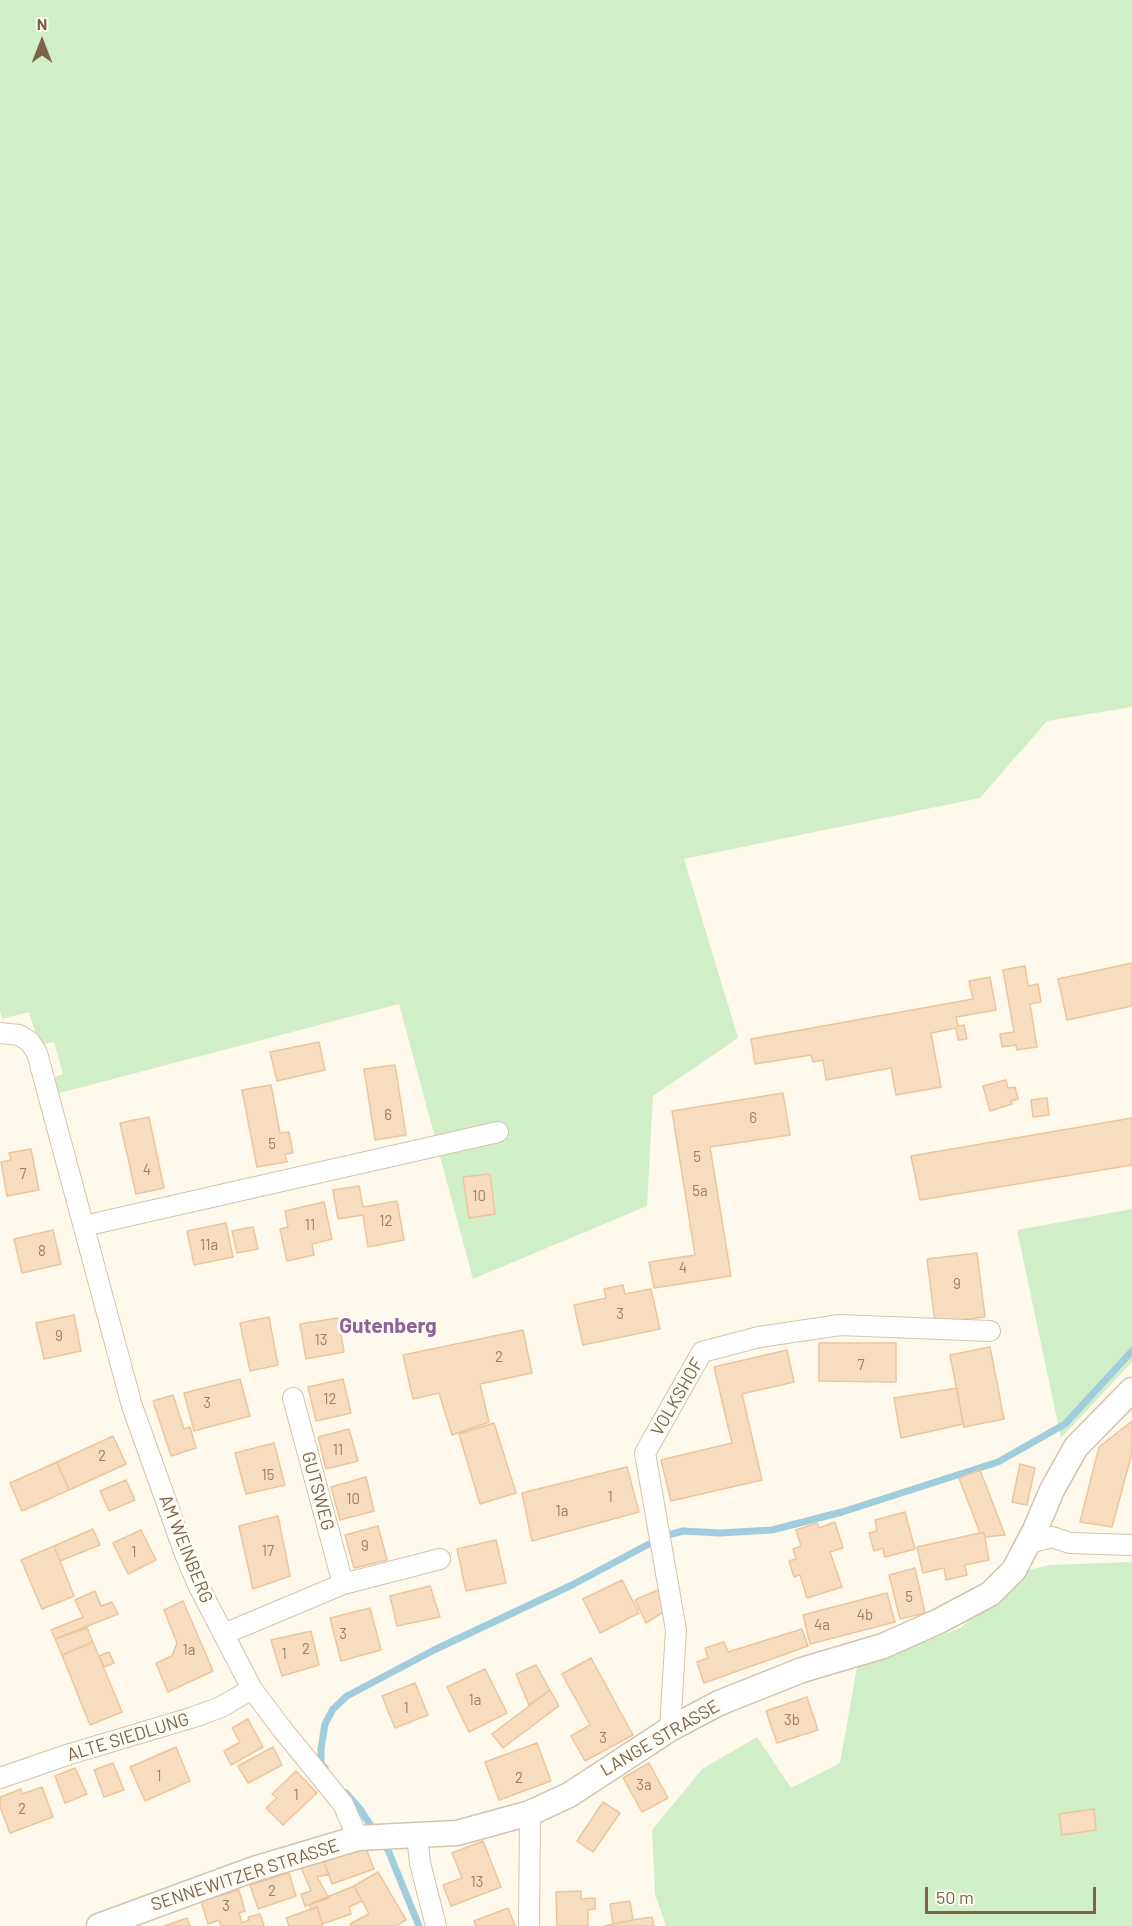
<!DOCTYPE html>
<style>
body{margin:0}
#map{position:relative;width:1132px;height:1926px;overflow:hidden;background:#fef9ea;font-family:Barlow,sans-serif}
canvas{display:block}
.north{position:absolute;left:12px;top:12px;width:60px;height:60px;-webkit-text-stroke:4px #fffcf3;paint-order:stroke;rotate:0deg;font-size:16px;font-weight:700;line-height:24px;text-align:center;color:#7e6349}
.north::after{content:'';display:block;margin:auto;width:21px;height:27px;background:#7e6349;clip-path:polygon(50% 0,100% 100%,50% 72%,0 100%)}
.scale{position:absolute;left:925px;top:1887px;width:171px;height:27px;box-sizing:border-box;border:3px solid #7e6349;border-top:0;padding-left:8px;font-size:18px;line-height:21px;white-space:nowrap;color:#7e6349;-webkit-text-stroke:4px #fffcf3;paint-order:stroke}
</style>
<div id="map">
<canvas width="1132" height="1926"></canvas>
<div class="north">N</div>
<div class="scale">50 m</div>
</div>
<script>
const g = document.querySelector('canvas').getContext('2d');
g.lineJoin = 'round';
function paint(path, color) {
  g.fillStyle = color;
  g.fill(path, 'evenodd');
}
function toPath(rows) {
  const path = new Path2D();
  for (const r of rows) {
    path.moveTo(r[0], r[1]);
    for (let i = 2; i < r.length; i += 2) path.lineTo(r[i], r[i + 1]);
  }
  return path;
}
function trace(path, color, width, dash) {
  g.strokeStyle = color;
  g.lineWidth = width;
  g.lineCap = dash ? 'butt' : 'round';
  g.setLineDash(dash || []);
  g.stroke(path);
}
function drawText(font, color, halo, rows, align = 'center') {
  g.font = font + ' Barlow,sans-serif';
  g.lineWidth = 6;
  g.setLineDash([]);
  g.textBaseline = 'middle';
  g.strokeStyle = halo;
  g.fillStyle = color;
  for (const [text, x, y, turn = 0] of rows) {
    g.save();
    g.translate(x, y);
    g.rotate((+turn || 0) * Math.PI / 180);
    g.textAlign = isNaN(turn) ? turn : align;
    if (halo) g.strokeText(text, 0, 0);
    g.fillText(text, 0, 0);
    g.restore();
  }
}
paint(toPath([
 [0,0,1132,0,1132,707,1047,721,980,798,684,859,738,1038,653,1096,647,1206,473,1279,399,1004,52,1095,48,1079,63,1074,54,1042,39,1045,29,1012,2,1019,0,1011],
 [1132,1209,1132,1362,1061,1438,1017,1230],
 [1132,1562,1132,1926,666,1926,655,1894,652,1830,702,1769,757,1737,791,1788,840,1763,857,1667,960,1628,993,1599,1017,1573,1049,1565]
]), '#d1efc6');
trace(toPath([
 [672,1534,683,1531,720,1533,772,1530,842,1512,998,1462,1065,1424,1132,1351],
 [325,1768,321,1764,321,1749,325,1724,333,1709,347,1696,434,1650,572,1585,649,1544],
 [346,1793,360,1809,375,1832],
 [381,1841,388,1850,419,1926]
]), '#a0cdde', 7);
const building = toPath([
 [1132,963,1132,1006,1067,1020,1058,979,1132,963],
 [1025,966,1028,986,1038,984,1041,1002,1030,1004,1037,1047,1017,1050,1016,1045,1002,1047,1000,1034,1014,1032,1003,970,1025,966],
 [990,977,996,1010,956,1017,958,1026,964,1025,967,1039,958,1040,956,1028,931,1033,941,1087,896,1095,891,1068,826,1080,823,1060,813,1062,811,1055,755,1064,751,1039,973,999,969,981,990,977],
 [319,1042,325,1070,277,1081,270,1052,319,1042],
 [395,1065,406,1135,375,1140,364,1069,395,1065],
 [1006,1080,1008,1088,1015,1087,1018,1099,1011,1101,1012,1104,990,1111,983,1086,1006,1080],
 [271,1085,280,1133,289,1132,293,1153,285,1154,287,1162,257,1167,242,1090,271,1085],
 [783,1093,790,1135,710,1147,731,1276,654,1288,649,1262,695,1255,672,1111,783,1093],
 [1047,1098,1049,1115,1033,1117,1031,1100,1047,1098],
 [149,1117,164,1188,136,1194,120,1123,149,1117],
 [1132,1118,1132,1165,920,1200,911,1156,1132,1118],
 [31,1149,39,1190,7,1196,1,1162,11,1160,9,1153,31,1149],
 [490,1174,495,1214,469,1218,463,1177,490,1174],
 [359,1186,363,1207,397,1201,404,1240,368,1247,363,1215,338,1219,333,1190,359,1186],
 [324,1202,332,1239,312,1244,314,1255,287,1261,280,1229,288,1227,285,1211,324,1202],
 [226,1223,233,1257,194,1265,187,1231,226,1223],
 [253,1227,258,1249,237,1253,232,1231,253,1227],
 [53,1230,61,1264,22,1273,14,1239,53,1230],
 [977,1253,985,1317,935,1323,927,1259,977,1253],
 [623,1285,625,1294,651,1289,660,1329,583,1345,574,1305,606,1298,604,1289,623,1285],
 [74,1315,81,1351,44,1359,36,1323,74,1315],
 [269,1317,278,1365,250,1371,240,1323,269,1317],
 [338,1318,344,1352,306,1359,300,1324,338,1318],
 [523,1330,532,1373,480,1384,489,1422,452,1435,439,1393,413,1399,403,1355,523,1330],
 [819,1343,896,1343,896,1382,819,1381,819,1343],
 [990,1347,1004,1419,964,1427,950,1355,990,1347],
 [787,1350,794,1382,742,1394,762,1480,671,1501,661,1460,732,1443,714,1367,787,1350],
 [240,1379,250,1416,194,1431,184,1393,240,1379],
 [343,1379,351,1413,316,1421,308,1387,343,1379],
 [957,1388,963,1424,901,1438,894,1398,957,1388],
 [173,1395,184,1429,190,1427,196,1448,171,1456,153,1401,173,1395],
 [1132,1421,1132,1453,1112,1527,1080,1522,1099,1447,1132,1421],
 [494,1423,516,1493,480,1504,459,1434,494,1423],
 [349,1429,358,1461,326,1469,318,1437,349,1429],
 [113,1436,126,1464,69,1490,57,1462,113,1436],
 [274,1443,285,1485,246,1494,235,1453,274,1443],
 [57,1462,69,1490,22,1511,10,1483,57,1462],
 [1020,1464,1035,1468,1027,1505,1012,1502,1020,1464],
 [627,1467,639,1512,532,1541,522,1493,627,1467],
 [980,1470,1005,1535,985,1537,984,1533,980,1533,959,1478,980,1470],
 [366,1477,374,1511,340,1520,331,1487,366,1477],
 [126,1480,135,1500,109,1511,100,1491,126,1480],
 [905,1512,915,1549,885,1557,883,1548,874,1551,869,1533,877,1531,875,1520,905,1512],
 [278,1516,290,1576,253,1589,239,1526,278,1516],
 [835,1522,843,1548,830,1552,842,1587,807,1598,800,1575,794,1577,789,1561,796,1559,793,1549,801,1546,796,1530,817,1523,819,1528,835,1522],
 [378,1526,387,1560,354,1568,345,1535,378,1526],
 [93,1529,100,1545,60,1561,54,1546,93,1529],
 [141,1530,156,1560,128,1574,113,1543,141,1530],
 [980,1533,984,1533,989,1560,965,1565,967,1575,946,1580,944,1568,923,1573,917,1547,980,1533],
 [496,1540,506,1583,466,1591,457,1549,496,1540],
 [54,1546,74,1596,42,1609,21,1560,54,1546],
 [915,1568,925,1613,900,1619,889,1575,915,1568],
 [622,1580,639,1613,600,1633,583,1599,622,1580],
 [430,1586,440,1617,397,1626,390,1596,430,1586],
 [660,1589,665,1611,646,1623,635,1600,660,1589],
 [95,1591,101,1606,112,1602,118,1614,55,1639,51,1630,83,1617,75,1600,95,1591],
 [887,1593,895,1622,810,1644,803,1615,887,1593],
 [183,1601,213,1671,168,1692,156,1663,172,1656,177,1643,164,1610,183,1601],
 [370,1608,381,1650,341,1661,330,1618,370,1608],
 [87,1628,93,1642,62,1655,55,1639,87,1628],
 [802,1629,808,1646,704,1683,697,1662,708,1658,705,1648,724,1642,728,1652,802,1629],
 [311,1631,319,1665,282,1676,271,1640,311,1631],
 [93,1642,122,1712,90,1725,62,1655,93,1642],
 [109,1652,114,1663,104,1667,99,1656,109,1652],
 [591,1658,633,1735,585,1761,571,1736,590,1725,562,1674,591,1658],
 [536,1665,550,1690,529,1705,516,1674,536,1665],
 [485,1669,507,1713,469,1732,447,1687,485,1669],
 [415,1683,428,1715,395,1728,382,1696,415,1683],
 [550,1690,559,1706,503,1748,492,1734,550,1690],
 [807,1697,818,1730,777,1743,766,1711,807,1697],
 [248,1719,263,1747,231,1765,224,1751,240,1742,232,1728,248,1719],
 [537,1743,551,1781,499,1800,485,1762,537,1743],
 [176,1747,190,1781,145,1801,130,1767,176,1747],
 [273,1747,282,1765,248,1783,238,1766,273,1747],
 [113,1763,124,1790,104,1797,94,1770,113,1763],
 [649,1763,668,1798,642,1812,623,1778,649,1763],
 [75,1768,87,1794,65,1803,55,1776,75,1768],
 [296,1771,317,1793,283,1825,266,1808,277,1798,272,1794,296,1771],
 [42,1787,53,1817,10,1833,0,1807,0,1797,21,1789,22,1794,42,1787],
 [603,1802,620,1813,593,1852,577,1841,603,1802],
 [1094,1809,1096,1830,1062,1835,1059,1814,1094,1809],
 [483,1841,501,1887,451,1906,443,1885,462,1878,452,1853,483,1841],
 [365,1846,374,1869,332,1884,324,1862,365,1846],
 [324,1862,329,1874,317,1877,329,1898,305,1906,301,1894,311,1891,301,1867,324,1862],
 [378,1872,406,1920,396,1926,351,1926,350,1924,369,1914,354,1886,378,1872],
 [289,1873,296,1896,258,1909,250,1885,289,1873],
 [354,1886,362,1901,349,1907,351,1914,322,1924,317,1907,311,1910,310,1904,354,1886],
 [239,1890,245,1911,239,1913,242,1923,249,1920,248,1917,260,1914,264,1926,221,1926,219,1920,208,1924,201,1901,239,1890],
 [581,1891,581,1899,595,1898,595,1909,588,1910,588,1926,557,1926,556,1892,581,1891],
 [630,1901,633,1920,613,1924,610,1904,630,1901],
 [317,1907,323,1926,289,1926,286,1918,317,1907],
 [508,1908,515,1926,476,1926,474,1921,508,1908],
 [652,1917,654,1926,604,1926,633,1920,652,1917],
 [187,1918,190,1926,164,1926,187,1918]
]);
paint(building, '#f7dcbf');
trace(building, '#ecc59d', 1.5);
const minor = toPath([
 [0,1033,19,1035,30,1042,37,1053,132,1406,185,1554,198,1585,252,1689,282,1729,343,1804,358,1838],
 [84,1226,498,1132],
 [1029,1543,1052,1537,1070,1543,1132,1545],
 [343,1584,440,1559],
 [224,1634,343,1584,293,1398],
 [670,1729,676,1630,645,1453,702,1352,759,1337,840,1325,990,1331],
 [0,1778,70,1754,194,1717,221,1707,252,1689],
 [417,1835,420,1863,436,1926],
 [529,1926,530,1813]
]);
const tertiary = toPath([
 [99,1926,254,1869,358,1838,457,1833,530,1813,569,1795,670,1729,719,1703,802,1670,883,1646,939,1621,990,1594,1014,1570,1035,1530,1052,1490,1076,1447,1132,1390]
]);
trace(minor, '#d3c3ae', 22);
trace(tertiary, '#d3c3ae', 27);
trace(minor, '#fff', 20);
trace(tertiary, '#fff', 24);
drawText('15px', '#9c8166', null, [
 ["6",388,1115],
 ["6",753,1118],
 ["5",272,1144],
 ["5",697,1157],
 ["4",147,1170],
 ["7",23,1174],
 ["5a",700,1191],
 ["10",479,1196],
 ["12",386,1221],
 ["11",310,1225],
 ["11a",209,1245],
 ["8",42,1251],
 ["4",683,1268],
 ["9",957,1284],
 ["3",620,1314],
 ["9",59,1336],
 ["13",321,1340],
 ["2",499,1357],
 ["7",861,1365],
 ["12",330,1399],
 ["3",207,1403],
 ["11",338,1450],
 ["2",102,1456],
 ["15",268,1475],
 ["1",610,1497],
 ["10",353,1499],
 ["1a",562,1511],
 ["9",365,1546],
 ["17",268,1551],
 ["1",134,1552],
 ["5",909,1597],
 ["4b",865,1615],
 ["4a",822,1625],
 ["3",343,1634],
 ["2",306,1649],
 ["1a",189,1650],
 ["1",284,1654],
 ["1a",475,1700],
 ["1",406,1708],
 ["3b",792,1720],
 ["3",603,1738],
 ["1",159,1776],
 ["2",519,1778],
 ["3a",644,1785],
 ["1",296,1795],
 ["2",22,1809],
 ["13",477,1882],
 ["2",272,1891],
 ["3",226,1906]
]);
drawText('18px', '#7e6349', '#fffcf3', [
 ["VOLKSHOF",677,1397,-60],
 ["GUTSWEG",318,1491,75],
 ["AM WEINBERG",186,1549,68],
 ["ALTE SIEDLUNG",128,1737,-17],
 ["LANGE STRASSE",660,1738,-30],
 ["SENNEWITZER STRASSE",245,1875,-18]
]);
drawText('bold 21px', '#8d6299', '#fffcf3', [
 ["Gutenberg",388,1326]
]);
</script>
